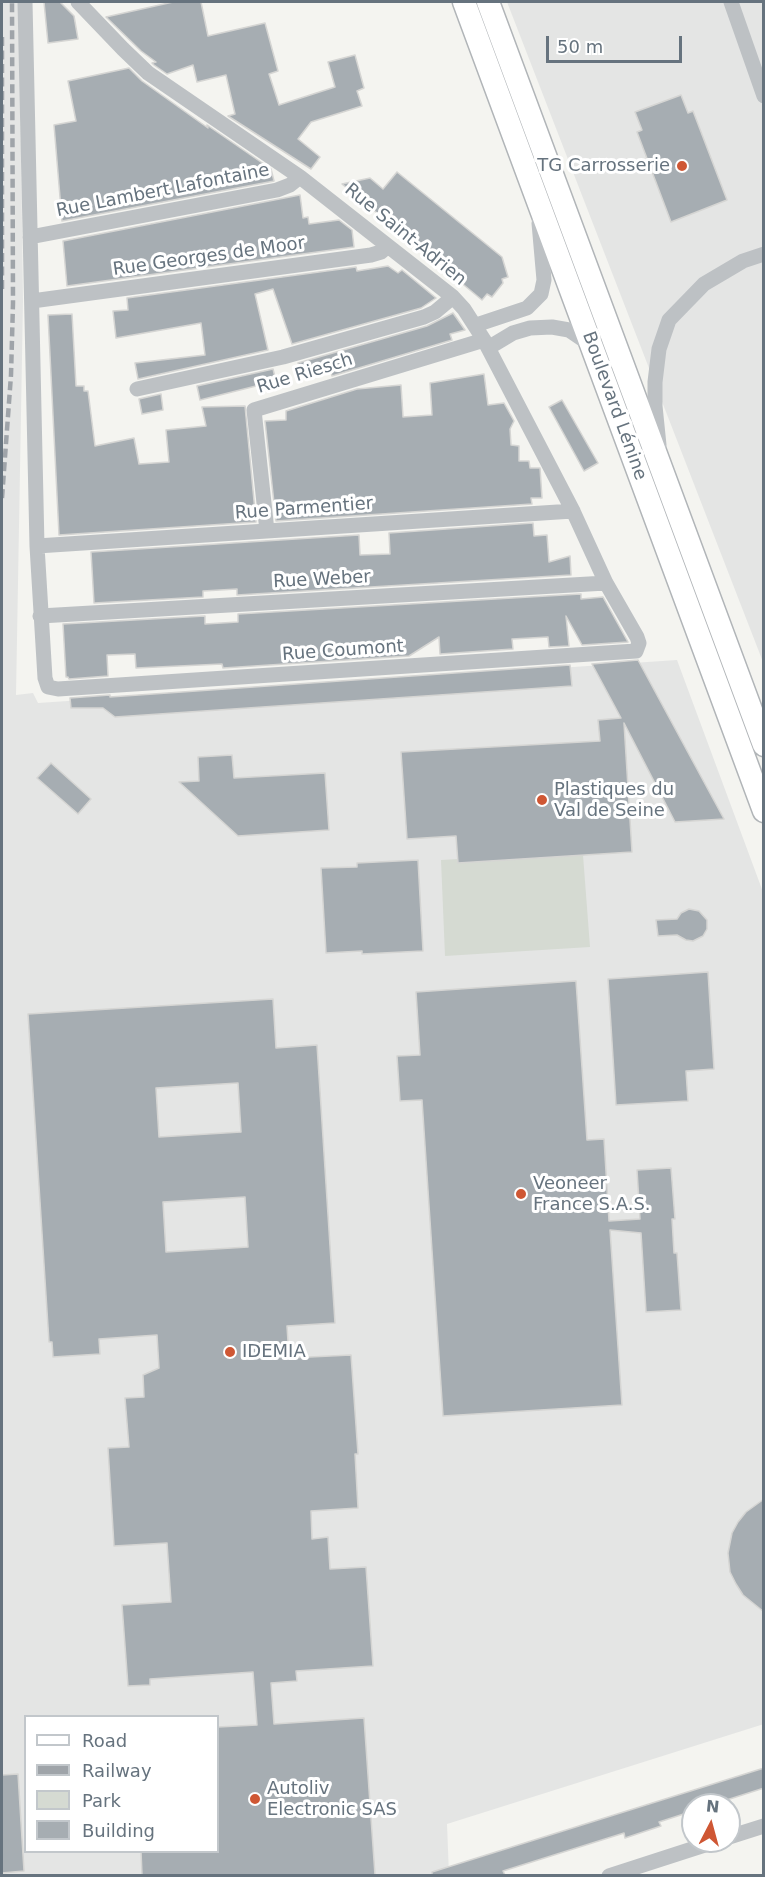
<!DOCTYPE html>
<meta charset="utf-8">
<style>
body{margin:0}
#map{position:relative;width:765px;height:1877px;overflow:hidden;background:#f4f4f0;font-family:"DejaVu Sans",sans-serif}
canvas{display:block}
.frame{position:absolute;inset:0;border:3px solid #66737e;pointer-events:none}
.legend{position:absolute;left:24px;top:1715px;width:195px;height:138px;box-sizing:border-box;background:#fff;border:2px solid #c2c7cb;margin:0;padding:8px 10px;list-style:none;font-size:18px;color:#66737e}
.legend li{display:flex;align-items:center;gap:12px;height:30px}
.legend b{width:30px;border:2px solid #c2c7cb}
.north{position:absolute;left:681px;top:1793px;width:60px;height:60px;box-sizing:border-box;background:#fff;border:2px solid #c2c7cb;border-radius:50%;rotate:6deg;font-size:16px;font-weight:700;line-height:24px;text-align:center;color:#66737e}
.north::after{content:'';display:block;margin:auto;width:21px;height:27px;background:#cf5734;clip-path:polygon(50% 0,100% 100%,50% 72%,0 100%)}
.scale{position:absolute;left:546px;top:36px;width:136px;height:27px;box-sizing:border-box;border:3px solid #66737e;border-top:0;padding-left:8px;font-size:18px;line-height:21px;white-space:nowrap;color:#66737e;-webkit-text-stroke:4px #fff;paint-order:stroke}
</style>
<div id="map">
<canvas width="765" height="1877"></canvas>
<div class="frame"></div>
<ul class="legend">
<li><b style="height:8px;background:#fff"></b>Road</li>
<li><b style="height:8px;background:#9fa4a9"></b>Railway</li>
<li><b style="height:16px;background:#d5dad2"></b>Park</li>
<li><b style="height:16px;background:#a6adb2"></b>Building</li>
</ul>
<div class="north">N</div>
<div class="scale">50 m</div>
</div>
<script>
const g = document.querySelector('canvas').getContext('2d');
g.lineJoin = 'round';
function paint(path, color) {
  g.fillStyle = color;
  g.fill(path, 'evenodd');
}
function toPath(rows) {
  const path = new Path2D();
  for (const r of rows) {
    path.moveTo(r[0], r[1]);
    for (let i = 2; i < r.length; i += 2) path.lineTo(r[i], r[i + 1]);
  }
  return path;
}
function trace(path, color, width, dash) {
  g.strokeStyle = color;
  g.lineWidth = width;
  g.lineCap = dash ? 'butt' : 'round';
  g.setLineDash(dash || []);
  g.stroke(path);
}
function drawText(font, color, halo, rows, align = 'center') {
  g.font = font + ' "DejaVu Sans",sans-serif';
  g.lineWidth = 6;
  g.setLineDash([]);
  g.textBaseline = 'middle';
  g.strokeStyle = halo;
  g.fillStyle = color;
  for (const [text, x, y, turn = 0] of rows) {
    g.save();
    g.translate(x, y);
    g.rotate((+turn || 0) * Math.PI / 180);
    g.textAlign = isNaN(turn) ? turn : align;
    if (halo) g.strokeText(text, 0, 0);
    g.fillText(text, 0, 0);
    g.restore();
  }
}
paint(toPath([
 [2,2,18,2,20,74,23,301,16,695,33,693,38,703,677,660,763,892,764,1724,447,1824,449,1875,2,1876],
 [26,1716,218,1716,218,1852,26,1852],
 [507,2,763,2,763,662]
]), '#e4e5e4');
paint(toPath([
 [583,855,590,947,445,956,441,860,458,859,458,863]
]), '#d5dad2');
const building = toPath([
 [44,2,60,2,74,16,78,39,48,43,44,2],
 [173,2,201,2,208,36,265,23,278,71,269,74,279,105,335,87,328,62,355,55,364,88,357,91,362,106,311,122,298,139,320,157,311,169,228,116,235,114,226,75,197,82,193,65,167,74,154,65,152,63,156,62,141,51,106,17,173,2],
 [129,68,142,81,208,128,207,125,271,169,274,181,62,221,54,125,76,121,68,81,129,68],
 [681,95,688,113,693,111,727,200,671,222,637,132,642,130,635,112,681,95],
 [397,172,502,257,508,277,502,279,503,283,492,297,487,294,482,300,342,184,370,178,383,189,397,172],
 [300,195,303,218,308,217,309,224,339,220,352,230,354,247,67,286,63,241,300,195],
 [388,266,398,273,402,270,436,298,421,308,292,344,273,289,255,294,268,350,138,379,135,363,205,355,201,323,116,338,113,311,128,310,127,298,356,267,357,271,388,266],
 [453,313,465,330,450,334,452,340,332,376,328,363,301,371,298,363,427,326,453,313],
 [72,314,76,386,84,386,84,391,88,391,95,446,134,438,139,464,169,462,166,430,206,426,202,407,245,406,256,522,59,535,48,315,72,314],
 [273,369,276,381,200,400,197,386,273,369],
 [484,374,488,405,504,403,514,421,510,429,511,445,519,446,519,461,529,461,530,468,540,468,542,498,531,498,532,504,276,521,265,421,286,420,286,411,357,389,401,385,403,417,432,415,430,383,484,374],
 [161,394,163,410,142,414,139,399,161,394],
 [562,400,598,463,584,471,549,407,562,400],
 [533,523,534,536,547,535,549,562,570,556,571,575,237,595,237,589,203,591,203,597,94,603,91,552,359,535,360,555,390,554,389,533,533,523],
 [581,594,581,599,603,597,628,642,582,645,566,616,569,646,549,647,548,637,512,639,513,649,440,654,439,637,409,656,223,668,222,664,136,668,135,654,107,655,108,676,69,679,68,677,66,677,63,624,205,616,205,624,238,622,238,614,581,594],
 [638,660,724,819,675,822,624,723,632,852,458,863,456,836,407,839,401,752,600,741,598,720,621,718,592,664,638,660],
 [570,665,572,686,115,717,103,708,71,708,70,698,110,695,110,697,570,665],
 [232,755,234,778,325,773,329,830,238,836,179,782,199,781,198,757,232,755],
 [51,763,91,799,78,814,37,778,51,763],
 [418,860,423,951,362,954,362,951,326,953,321,868,357,867,357,863,418,860],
 [689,909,699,911,707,920,707,929,703,936,693,941,686,940,677,935,658,936,656,920,677,919,681,913,689,909],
 [708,972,714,1069,686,1071,688,1101,616,1105,608,979,708,972],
 [576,981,587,1140,604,1139,609,1221,640,1219,637,1170,671,1168,675,1219,672,1219,674,1253,677,1253,681,1310,646,1312,641,1233,610,1230,622,1405,443,1416,422,1100,400,1101,397,1056,420,1055,416,992,576,981],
 [273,999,276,1048,317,1045,335,1323,287,1326,289,1358,351,1355,358,1454,355,1454,358,1508,311,1511,312,1539,328,1537,330,1569,366,1567,373,1666,296,1671,297,1681,271,1683,274,1724,364,1718,375,1875,142,1875,141,1851,218,1851,218,1727,257,1725,253,1672,150,1679,150,1685,128,1686,122,1605,171,1602,167,1543,114,1546,108,1448,129,1447,125,1398,144,1397,143,1375,159,1368,157,1335,99,1339,100,1354,53,1357,52,1342,49,1342,28,1014,273,999],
 [238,1083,241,1132,159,1137,156,1088,238,1083],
 [245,1197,248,1247,166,1252,163,1202,245,1197],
 [764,1499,764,1612,743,1595,736,1584,730,1572,728,1553,732,1533,738,1522,746,1512,764,1499],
 [764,1768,764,1788,711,1805,693,1805,693,1811,659,1822,661,1826,625,1838,624,1833,503,1871,505,1875,432,1875,432,1872,764,1768],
 [18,1774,24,1871,2,1873,2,1775,18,1774]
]);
paint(building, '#a6adb2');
trace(building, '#d5d5d3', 1.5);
const primary = toPath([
 [464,2,764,811],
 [488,2,764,745]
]);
trace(primary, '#b1b5b8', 25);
trace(toPath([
 [25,2,37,546,45,678,48,687,58,689,636,651,639,643,637,637,606,583,573,511,484,340,464,309,453,297,300,177,148,73,123,49,78,2],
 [731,2,764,96],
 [30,237,277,190,290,185,300,177],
 [32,301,371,255,381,252,388,246],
 [476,325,527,308,541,294,544,280,539,223],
 [488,348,513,333,530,328,552,327,569,330,591,345],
 [137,389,283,357,424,317,435,312,453,297],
 [659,445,655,406,655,382,659,349,669,320,704,284,743,261,764,254],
 [267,531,254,410,484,340],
 [37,546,573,511],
 [40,616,606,583],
 [729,1837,764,1826],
 [609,1876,717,1841]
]), '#bdc1c4', 15);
trace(primary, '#fff', 22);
trace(toPath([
 [2,37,2,289],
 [2,498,11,375,13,303,12,2]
]), '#9fa4a9', 4.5, [9, 4.5]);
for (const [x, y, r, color] of [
 [682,166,6,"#cf5734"],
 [542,800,6,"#cf5734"],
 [521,1194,6,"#cf5734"],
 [230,1352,6,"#cf5734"],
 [255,1799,6,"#cf5734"]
]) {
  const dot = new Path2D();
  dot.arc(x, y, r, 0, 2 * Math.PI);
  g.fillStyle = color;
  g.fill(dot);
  trace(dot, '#fff', 2);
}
drawText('18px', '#66737e', '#fff', [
 ["TG Carrosserie",670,166,"right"],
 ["Plastiques du",554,790],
 ["Val de Seine",554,811],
 ["Veoneer",533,1184],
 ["France S.A.S.",533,1205],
 ["IDEMIA",242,1352],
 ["Autoliv",267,1789],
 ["Electronic SAS",267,1810]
], 'left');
drawText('18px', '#66737e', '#fff', [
 ["Rue Lambert Lafontaine",163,191,-11],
 ["Rue Saint-Adrien",405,235,39],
 ["Rue Georges de Moor",209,257,-8],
 ["Rue Riesch",305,374,-17],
 ["Boulevard Lénine",614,406,70],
 ["Rue Parmentier",304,509,-4],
 ["Rue Weber",322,580,-3],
 ["Rue Coumont",343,651,-4]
]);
</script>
